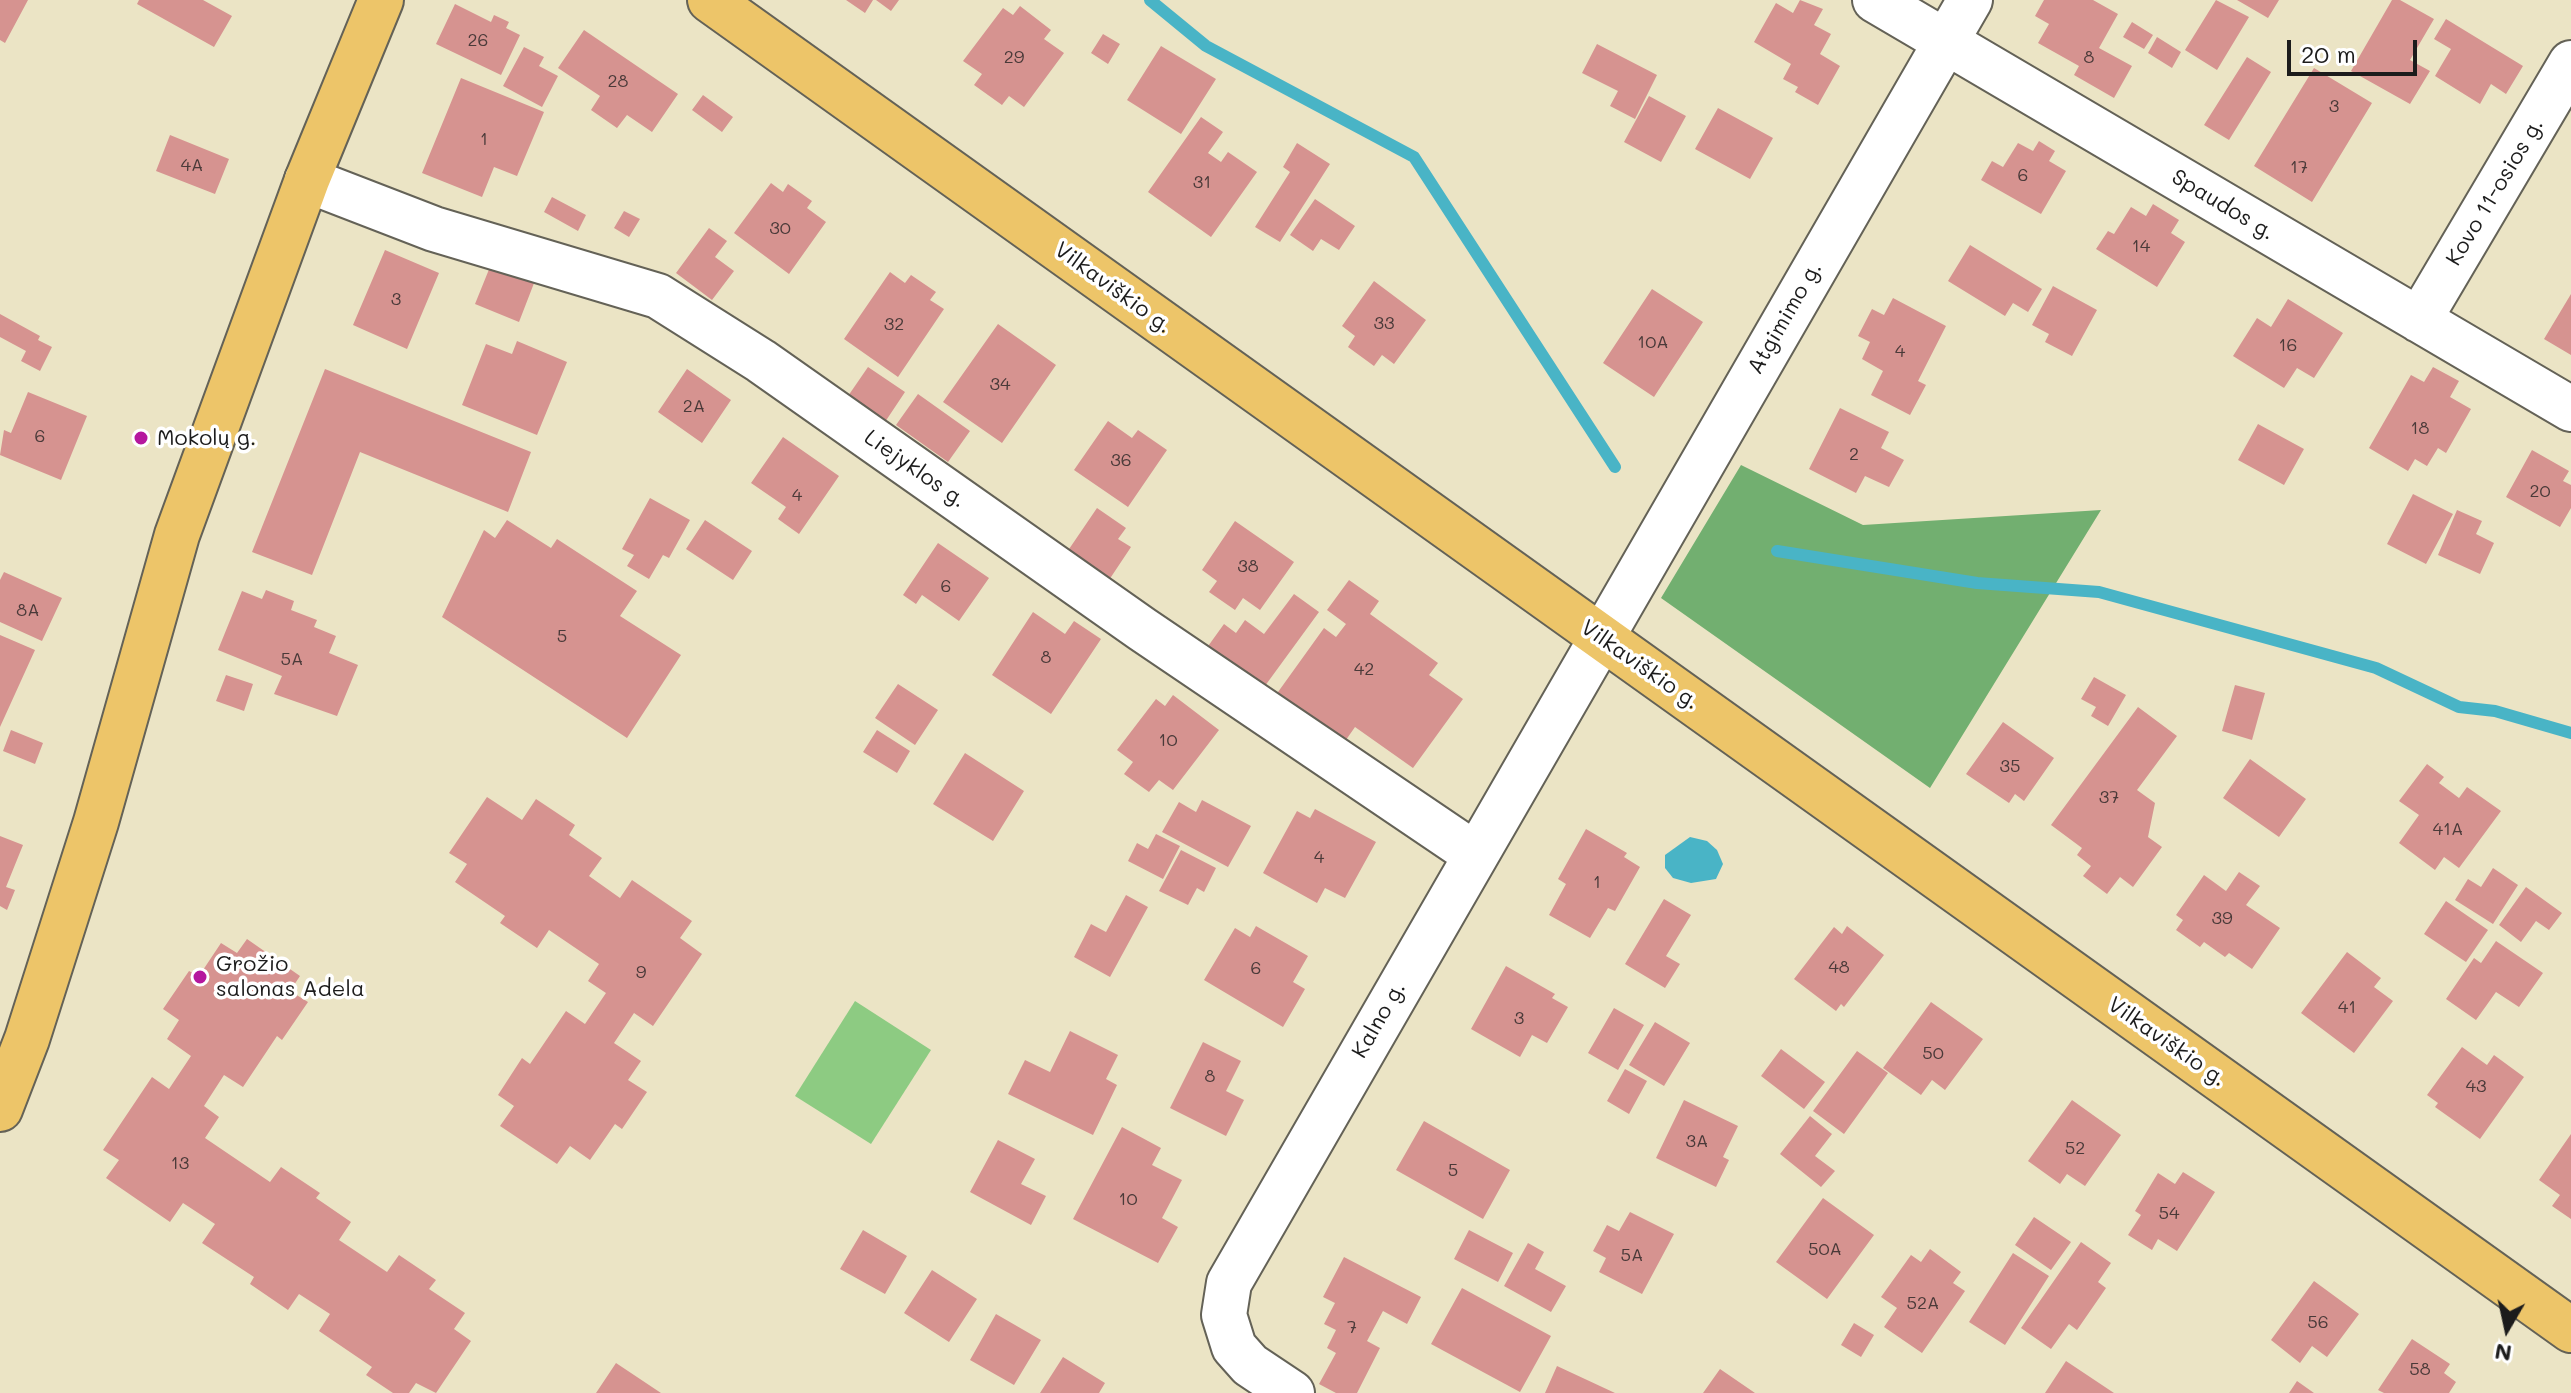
<!DOCTYPE html>
<meta charset="utf-8">
<style>
body{margin:0}
#map{position:relative;width:2571px;height:1393px;overflow:hidden;background:#ebe4c5;font-family:Mali,sans-serif}
canvas{display:block}
.north{position:absolute;left:2467px;top:1289px;width:80px;height:80px;-webkit-text-stroke:6px #fff;paint-order:stroke;rotate:189deg;font-size:22px;font-weight:700;line-height:32px;text-align:center;color:#1c1c1c}
.north::after{content:'';display:block;margin:auto;width:28px;height:36px;background:#1c1c1c;clip-path:polygon(50% 0,100% 100%,50% 72%,0 100%)}
.scale{position:absolute;left:2287px;top:40px;width:130px;height:36px;box-sizing:border-box;border:4px solid #1c1c1c;border-top:0;padding-left:10px;font-size:24px;line-height:28px;white-space:nowrap;color:#1c1c1c;-webkit-text-stroke:6px #fff;paint-order:stroke}
</style>
<div id="map">
<canvas width="2571" height="1393"></canvas>
<div class="north">N</div>
<div class="scale">20 m</div>
</div>
<script>
const g = document.querySelector('canvas').getContext('2d');
g.lineJoin = 'round';
function paint(path, color) {
  g.fillStyle = color;
  g.fill(path, 'evenodd');
}
function toPath(rows) {
  const path = new Path2D();
  for (const r of rows) {
    path.moveTo(r[0], r[1]);
    for (let i = 2; i < r.length; i += 2) path.lineTo(r[i], r[i + 1]);
  }
  return path;
}
function trace(path, color, width, dash) {
  g.strokeStyle = color;
  g.lineWidth = width;
  g.lineCap = dash ? 'butt' : 'round';
  g.setLineDash(dash || []);
  g.stroke(path);
}
function drawText(font, color, halo, rows, align = 'center') {
  g.font = font + ' Mali,sans-serif';
  g.lineWidth = 7;
  g.setLineDash([]);
  g.textBaseline = 'middle';
  g.strokeStyle = halo;
  g.fillStyle = color;
  for (const [text, x, y, turn = 0] of rows) {
    g.save();
    g.translate(x, y);
    g.rotate((+turn || 0) * Math.PI / 180);
    g.textAlign = isNaN(turn) ? turn : align;
    if (halo) g.strokeText(text, 0, 0);
    g.fillText(text, 0, 0);
    g.restore();
  }
}
paint(toPath([
 [855,1001,931,1050,871,1144,795,1096]
]), '#8dcb82');
paint(toPath([
 [1741,465,1863,525,2101,510,1930,788,1661,598]
]), '#72af70');
paint(toPath([
 [1690,837,1707,841,1717,850,1723,864,1716,879,1691,883,1673,878,1665,868,1665,855]
]), '#49b4c6');
trace(toPath([
 [1150,0,1206,46,1414,157,1615,467],
 [1777,551,1977,583,2099,592,2376,668,2459,707,2495,711,2571,733]
]), '#49b4c6', 12);
paint(toPath([
 [0,0,28,0,5,43,0,40],
 [139,0,203,0,232,16,214,47,137,4],
 [846,0,873,0,865,13],
 [876,0,899,0,891,11],
 [1800,0,1823,9,1814,25,1831,34,1820,54,1840,66,1818,105,1795,92,1798,87,1783,79,1791,64,1754,42,1776,3,1793,13],
 [2044,0,2093,0,2118,14,2099,48,2132,66,2114,98,2074,75,2079,66,2038,43,2049,24,2035,16],
 [2216,0,2249,17,2217,70,2185,50],
 [2237,0,2279,0,2268,18],
 [2392,0,2400,0,2434,19,2410,60,2430,71,2410,104,2351,71],
 [455,4,491,22,494,15,509,22,506,28,520,35,501,75,436,44],
 [1020,6,1051,30,1044,39,1064,53,1024,107,1009,96,1002,105,974,85,982,74,963,61,1003,8,1013,15],
 [2446,19,2523,66,2506,94,2491,84,2480,104,2435,76,2451,49,2434,39],
 [2132,22,2153,35,2144,49,2123,37],
 [584,30,678,94,652,132,627,115,617,128,591,110,600,96,558,68],
 [1103,34,1120,44,1108,64,1091,53],
 [2157,37,2181,52,2172,68,2148,53],
 [1597,44,1657,75,1635,119,1610,106,1618,91,1582,73],
 [1161,46,1216,79,1181,134,1127,100],
 [524,47,544,57,539,66,558,76,542,107,503,86],
 [2247,57,2271,72,2229,140,2204,125],
 [2314,68,2372,103,2312,202,2254,166],
 [461,78,544,112,517,176,494,167,482,197,422,173],
 [703,95,733,117,722,132,692,110],
 [1649,96,1686,116,1661,162,1624,142],
 [1718,108,1773,138,1750,179,1695,149],
 [1201,117,1223,132,1208,153,1221,162,1228,152,1257,172,1211,237,1148,192],
 [170,135,229,159,215,194,156,171],
 [2039,141,2055,151,2049,161,2066,171,2041,214,1981,180,1992,161,2003,167,2018,143,2033,151],
 [1297,143,1330,164,1280,242,1255,227,1290,172,1283,167],
 [771,183,783,192,788,184,812,201,807,208,826,222,789,274,734,233],
 [552,197,586,215,578,231,544,212],
 [1315,199,1355,226,1339,250,1321,239,1313,251,1290,235],
 [2153,204,2179,220,2171,233,2185,242,2157,287,2096,249,2108,231,2114,234,2131,207,2146,216],
 [624,211,640,219,629,237,614,228],
 [709,228,727,241,715,257,734,271,712,300,676,273],
 [1970,245,2042,289,2028,312,2013,303,2005,316,1948,281],
 [385,250,439,273,407,349,353,325],
 [492,262,536,278,519,322,475,304],
 [890,272,905,283,911,275,936,292,930,300,944,309,898,377,844,339],
 [1374,281,1426,320,1394,364,1382,355,1374,366,1348,347,1355,336,1342,326],
 [2053,286,2097,310,2072,356,2045,342,2049,334,2032,325],
 [1652,289,1703,322,1654,397,1603,363],
 [2571,294,2571,355,2544,339],
 [1893,298,1946,326,1918,381,1926,385,1910,415,1871,395,1883,371,1862,359,1870,342,1858,336,1872,309,1884,315],
 [2288,299,2343,333,2314,378,2297,368,2284,388,2233,356,2257,318,2271,327],
 [0,314,40,336,38,340,52,347,40,371,21,361,26,351,0,337],
 [998,324,1056,365,1002,443,943,402],
 [517,341,567,362,537,435,462,405,486,344,512,354],
 [868,367,905,392,883,425,846,399],
 [2433,367,2459,381,2450,397,2471,409,2446,453,2438,448,2427,466,2415,459,2408,471,2369,448,2411,375,2424,382],
 [325,369,531,452,508,512,360,452,312,575,252,552],
 [687,369,731,400,702,443,658,412],
 [28,392,87,416,61,480,0,455,4,430,11,433],
 [918,394,970,431,948,462,896,425],
 [1840,408,1889,432,1881,448,1904,460,1889,487,1865,476,1856,493,1809,469],
 [1108,421,1132,438,1138,430,1167,450,1128,507,1074,470],
 [2258,424,2304,449,2284,485,2238,460],
 [783,437,839,476,799,534,778,519,786,507,751,483],
 [2532,450,2569,471,2563,481,2571,485,2571,508,2560,527,2506,497],
 [2413,494,2453,514,2426,564,2387,544],
 [650,498,690,520,669,558,663,555,649,579,627,566,634,555,622,549],
 [1097,508,1126,528,1118,539,1131,547,1107,583,1065,555],
 [2457,510,2482,521,2476,534,2494,543,2480,574,2438,555],
 [507,520,551,548,557,539,637,591,620,616,681,655,627,738,442,617,484,530,495,538],
 [705,520,752,551,733,580,686,549],
 [1235,521,1294,562,1260,610,1243,598,1235,610,1209,592,1217,581,1202,570],
 [938,543,989,578,959,621,922,595,916,604,903,595],
 [4,572,62,598,42,641,0,622,0,580],
 [1349,580,1379,601,1370,614,1438,663,1429,675,1463,699,1413,768,1355,727,1341,747,1273,699,1324,628,1336,637,1346,624,1327,610],
 [266,590,294,601,291,610,317,620,314,627,336,636,329,653,358,665,337,716,274,694,282,676,218,650,242,591,262,599],
 [1294,594,1319,612,1262,690,1206,649,1224,624,1236,633,1245,620,1264,634],
 [1033,612,1065,634,1074,621,1101,639,1051,714,992,675],
 [0,635,35,650,0,727],
 [226,675,253,684,244,711,216,701],
 [2094,677,2126,695,2108,726,2091,716,2096,707,2081,699],
 [898,684,938,710,915,745,875,718],
 [2235,685,2265,693,2252,740,2222,731],
 [1173,695,1219,730,1173,790,1159,780,1149,792,1124,774,1133,762,1117,750,1156,699,1165,706],
 [2138,707,2177,736,2137,790,2155,803,2148,837,2162,847,2133,887,2120,877,2107,894,2083,876,2091,866,2077,855,2082,848,2051,825],
 [2003,722,2054,758,2024,801,2015,794,2009,803,1966,774],
 [11,730,43,743,35,764,3,751],
 [877,730,910,751,897,773,863,752],
 [965,753,1024,791,993,841,933,804],
 [2250,759,2306,799,2279,837,2223,798],
 [2427,764,2444,777,2439,783,2459,798,2467,787,2501,811,2459,868,2444,857,2435,870,2399,843,2419,815,2399,801],
 [487,797,522,820,536,799,575,825,569,835,602,858,589,876,620,898,632,880,692,921,680,938,702,954,653,1026,634,1013,614,1043,641,1061,628,1080,647,1092,622,1129,615,1124,590,1160,570,1146,557,1164,500,1126,514,1106,498,1095,522,1058,530,1064,566,1011,585,1024,606,993,588,981,599,964,549,930,537,948,500,923,505,916,455,882,467,864,449,853],
 [1202,800,1251,826,1228,867,1162,832,1179,802,1196,812],
 [1315,809,1376,842,1345,898,1325,888,1317,903,1263,873,1297,811,1310,818],
 [1586,829,1627,853,1624,857,1640,867,1615,911,1608,908,1590,938,1549,915,1566,884,1558,879],
 [1156,834,1180,846,1163,879,1128,861,1137,843,1148,849],
 [0,836,23,845,6,887,15,890,7,910,0,906],
 [1181,850,1216,868,1204,892,1197,888,1188,905,1159,891],
 [2493,868,2518,885,2493,924,2455,900,2468,879,2481,887],
 [2239,872,2260,886,2246,905,2280,928,2252,969,2229,953,2225,957,2204,942,2200,947,2176,930,2183,920,2176,915,2204,875,2226,891],
 [2526,887,2562,913,2549,930,2536,921,2521,942,2499,925],
 [1126,895,1148,907,1110,977,1074,957,1091,924,1106,932],
 [1664,899,1691,915,1666,956,1680,964,1665,988,1625,964],
 [2446,901,2488,930,2466,962,2424,934],
 [1256,926,1308,956,1293,982,1305,989,1283,1027,1204,980,1235,928,1250,937],
 [1847,926,1884,955,1844,1007,1841,1004,1836,1011,1794,979,1834,927,1842,934],
 [247,939,300,976,290,991,308,1002,282,1040,277,1036,243,1087,224,1075,204,1106,219,1117,205,1138,270,1182,281,1167,320,1193,316,1198,351,1222,339,1240,387,1272,399,1255,436,1280,429,1289,465,1313,454,1329,471,1341,436,1393,416,1383,409,1393,393,1393,366,1375,372,1367,319,1331,330,1314,299,1294,288,1310,250,1284,254,1277,202,1243,215,1224,183,1203,170,1222,106,1178,119,1160,103,1150,152,1077,169,1089,191,1056,167,1039,179,1020,163,1009,189,971,199,976,221,943,237,953],
 [2496,941,2543,973,2519,1007,2496,992,2476,1020,2446,999,2474,958,2481,963],
 [2347,952,2381,978,2374,987,2393,1001,2354,1053,2301,1013],
 [1506,966,1555,994,1552,998,1568,1007,1547,1043,1532,1035,1520,1057,1471,1029],
 [1931,1002,1983,1039,1945,1090,1932,1080,1921,1095,1883,1068],
 [1614,1008,1644,1025,1618,1070,1588,1053],
 [1655,1022,1690,1043,1664,1086,1629,1065],
 [1070,1031,1118,1055,1106,1079,1117,1085,1093,1135,1008,1094,1025,1060,1050,1072],
 [1203,1042,1241,1061,1226,1091,1244,1100,1226,1136,1170,1108],
 [2462,1047,2487,1065,2494,1055,2524,1077,2480,1139,2435,1107,2438,1103,2427,1095],
 [1781,1049,1825,1082,1804,1109,1761,1076],
 [1857,1051,1888,1073,1844,1134,1813,1111],
 [1625,1069,1647,1081,1629,1114,1607,1101],
 [1684,1100,1738,1126,1723,1157,1729,1160,1716,1187,1656,1158],
 [2072,1100,2121,1135,2085,1186,2067,1174,2060,1184,2028,1161],
 [1810,1116,1832,1134,1815,1156,1835,1171,1821,1187,1780,1154],
 [1424,1121,1510,1170,1483,1219,1396,1170],
 [1122,1127,1161,1148,1152,1165,1182,1180,1162,1218,1178,1227,1158,1263,1073,1219],
 [2571,1134,2571,1219,2552,1206,2560,1195,2539,1180],
 [998,1140,1035,1159,1021,1184,1046,1196,1031,1225,970,1192],
 [2183,1172,2215,1192,2177,1251,2158,1239,2152,1250,2128,1235,2141,1215,2135,1211,2158,1173,2175,1184],
 [1823,1198,1874,1235,1827,1299,1776,1262],
 [1630,1212,1674,1234,1642,1294,1599,1272,1606,1258,1593,1251,1607,1225,1619,1231],
 [2034,1217,2071,1242,2051,1270,2015,1245],
 [863,1230,907,1256,885,1294,840,1269],
 [1469,1230,1513,1253,1498,1282,1454,1259],
 [2081,1242,2111,1263,2098,1282,2106,1288,2077,1330,2069,1324,2051,1349,2021,1328],
 [1528,1243,1544,1252,1535,1269,1566,1286,1551,1312,1504,1286],
 [1930,1249,1961,1272,1953,1283,1965,1291,1922,1353,1884,1327,1897,1308,1881,1297,1911,1255,1921,1262],
 [2013,1253,2049,1276,2005,1345,1969,1322],
 [1344,1257,1421,1297,1407,1324,1383,1311,1367,1341,1380,1348,1357,1393,1336,1393,1319,1384,1336,1353,1327,1348,1336,1330,1324,1324,1335,1303,1323,1297],
 [932,1270,977,1299,949,1342,904,1313],
 [2314,1281,2359,1314,2327,1357,2312,1346,2300,1363,2271,1340],
 [1462,1288,1551,1336,1520,1392,1431,1344],
 [996,1314,1041,1340,1014,1385,970,1360],
 [1854,1323,1874,1335,1861,1357,1841,1345],
 [2412,1339,2450,1364,2444,1373,2456,1382,2449,1393,2384,1393,2378,1390],
 [1063,1357,1105,1383,1099,1393,1040,1393],
 [2066,1361,2114,1393,2045,1393],
 [616,1363,661,1393,596,1393],
 [1557,1366,1615,1393,1545,1393],
 [1720,1369,1755,1393,1703,1393],
 [2297,1381,2314,1393,2289,1393]
]), '#d69390');
const minor = toPath([
 [1875,0,2571,409],
 [307,180,434,229,658,296,761,361,1142,629,1476,855],
 [2419,320,2571,63],
 [1292,1393,1250,1365,1234,1347,1224,1315,1229,1283,1970,0]
]);
const major = toPath([
 [0,1109,27,1039,96,822,177,535,307,180,381,0]
]);
const highway = toPath([
 [710,0,2571,1330]
]);
trace(minor, '#646257', 48);
trace(major, '#646257', 48);
trace(highway, '#646257', 48);
trace(minor, '#fff', 44);
trace(major, '#edc569', 44);
trace(highway, '#edc569', 44);
for (const [x, y, r, color] of [
 [141,438,8,"#b5179e"],
 [200,977,8,"#b5179e"]
]) {
  const dot = new Path2D();
  dot.arc(x, y, r, 0, 2 * Math.PI);
  g.fillStyle = color;
  g.fill(dot);
  trace(dot, '#fff', 3);
}
drawText('18px', '#4a3a39', null, [
 ["26",478,40],
 ["29",1014,57],
 ["8",2089,57],
 ["28",618,81],
 ["3",2334,106],
 ["1",484,139],
 ["4A",192,165],
 ["17",2299,167],
 ["6",2023,175],
 ["31",1202,182],
 ["30",780,228],
 ["14",2141,246],
 ["3",396,299],
 ["33",1384,323],
 ["32",894,324],
 ["10A",1653,342],
 ["16",2288,345],
 ["4",1900,351],
 ["34",1000,384],
 ["2A",694,406],
 ["18",2420,428],
 ["6",40,436],
 ["2",1854,454],
 ["36",1121,460],
 ["20",2540,491],
 ["4",797,495],
 ["38",1248,566],
 ["6",946,586],
 ["8A",28,610],
 ["5",562,636],
 ["8",1046,657],
 ["5A",292,659],
 ["42",1364,669],
 ["10",1168,740],
 ["35",2010,766],
 ["37",2109,797],
 ["41A",2448,829],
 ["4",1319,857],
 ["1",1597,882],
 ["39",2222,918],
 ["48",1839,967],
 ["6",1256,968],
 ["9",641,972],
 ["41",2347,1007],
 ["3",1519,1018],
 ["50",1933,1053],
 ["8",1210,1076],
 ["43",2476,1086],
 ["3A",1697,1141],
 ["52",2075,1148],
 ["13",180,1163],
 ["5",1453,1170],
 ["10",1128,1199],
 ["54",2169,1213],
 ["50A",1825,1249],
 ["5A",1632,1255],
 ["52A",1923,1303],
 ["56",2318,1322],
 ["7",1352,1327],
 ["58",2420,1369]
]);
drawText('22px', '#1c1c1c', '#fff', [
 ["Kovo 11-osios g.",2495,192,-59],
 ["Spaudos g.",2223,205,31],
 ["Vilkaviškio g.",1113,288,36],
 ["Atgimimo g.",1785,318,-60],
 ["Liejyklos g.",915,469,35],
 ["Vilkaviškio g.",1640,665,35],
 ["Kalno g.",1379,1020,-60],
 ["Vilkaviškio g.",2167,1042,35]
]);
drawText('22px', '#1c1c1c', '#fff', [
 ["Mokolų g.",157,438],
 ["Grožio",216,964],
 ["salonas Adela",216,989]
], 'left');
</script>
